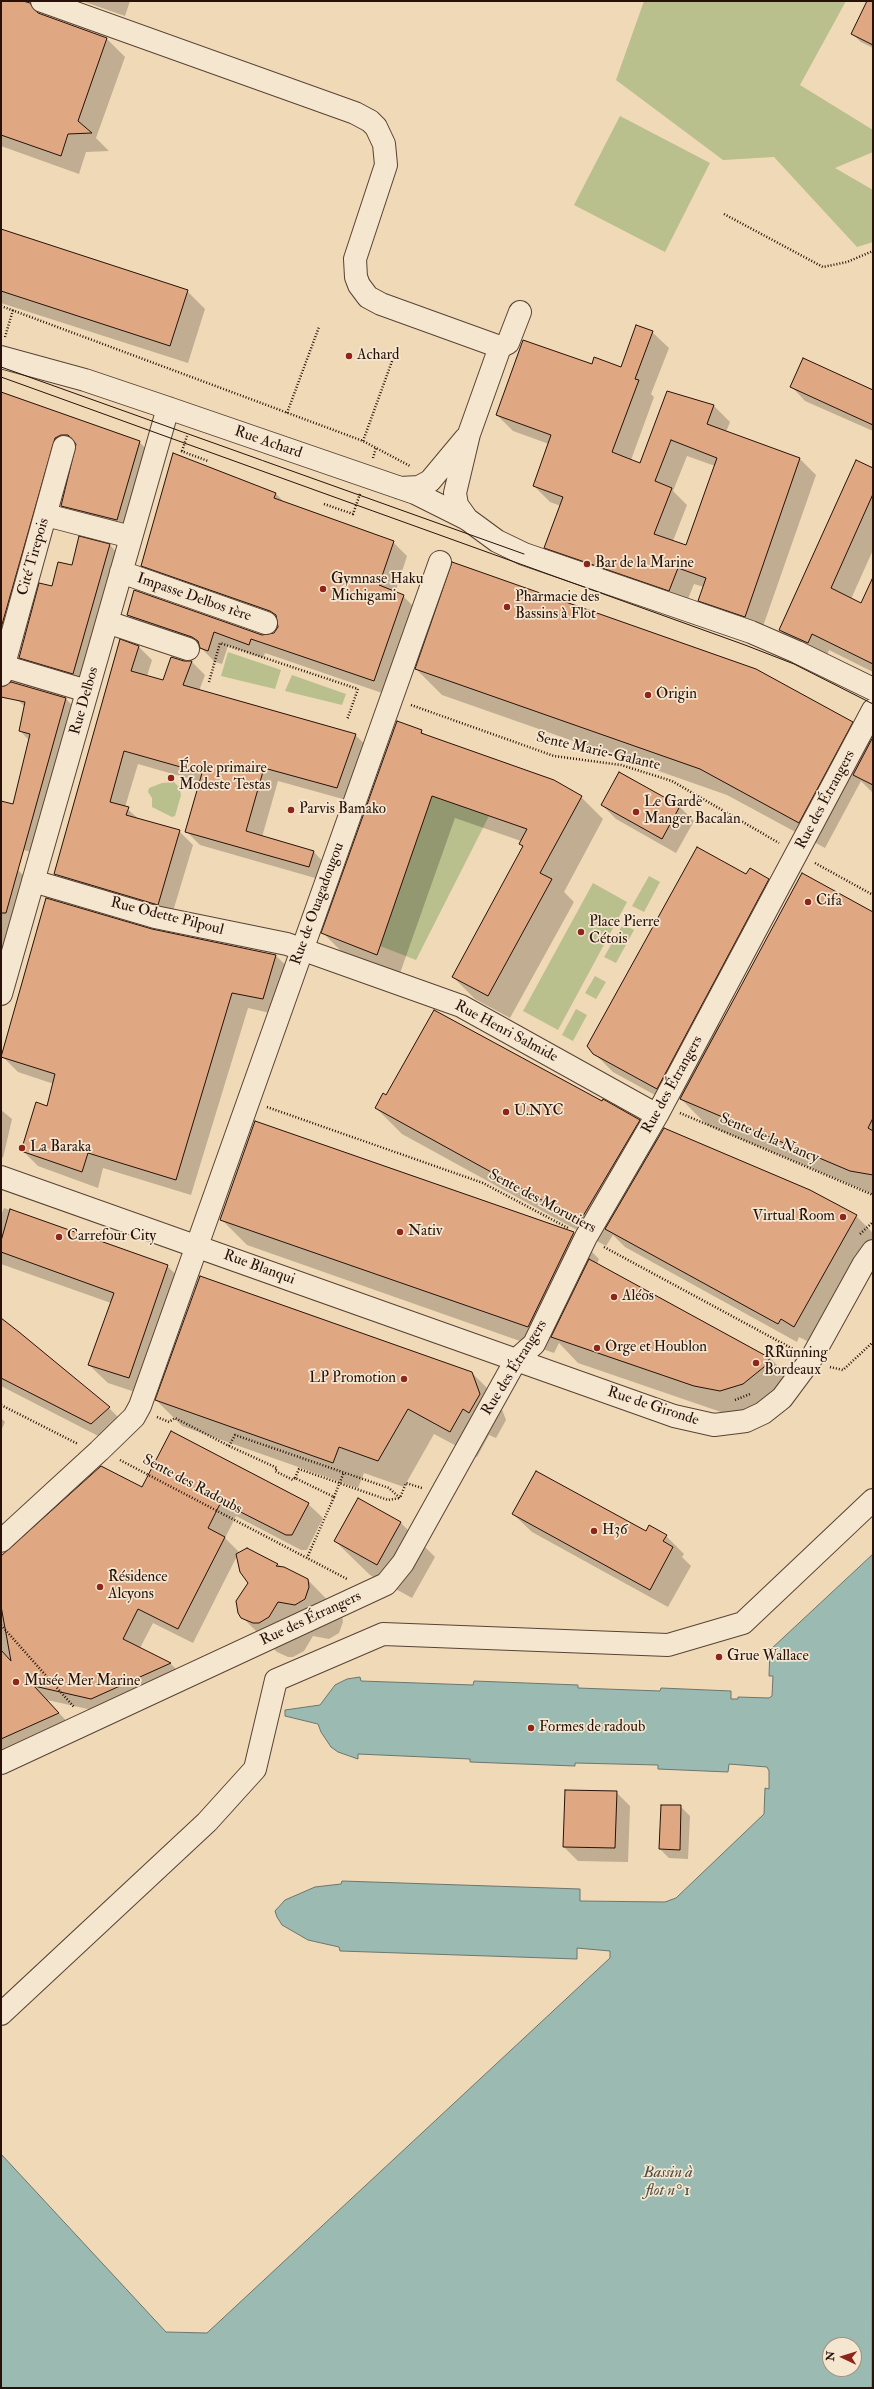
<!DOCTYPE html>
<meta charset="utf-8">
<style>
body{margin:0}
#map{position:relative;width:874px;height:2389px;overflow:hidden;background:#f0d9b7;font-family:"IM FELL Double Pica",serif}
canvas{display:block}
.frame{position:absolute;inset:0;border:2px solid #271109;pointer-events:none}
.north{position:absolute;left:822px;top:2337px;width:40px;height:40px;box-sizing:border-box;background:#f5e6d0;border:1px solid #a39180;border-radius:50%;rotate:274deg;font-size:11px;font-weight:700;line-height:16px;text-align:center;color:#271109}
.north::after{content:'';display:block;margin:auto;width:14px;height:18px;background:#8f2418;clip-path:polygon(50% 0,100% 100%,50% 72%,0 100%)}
</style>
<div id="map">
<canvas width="874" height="2389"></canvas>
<div class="frame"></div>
<div class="north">N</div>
</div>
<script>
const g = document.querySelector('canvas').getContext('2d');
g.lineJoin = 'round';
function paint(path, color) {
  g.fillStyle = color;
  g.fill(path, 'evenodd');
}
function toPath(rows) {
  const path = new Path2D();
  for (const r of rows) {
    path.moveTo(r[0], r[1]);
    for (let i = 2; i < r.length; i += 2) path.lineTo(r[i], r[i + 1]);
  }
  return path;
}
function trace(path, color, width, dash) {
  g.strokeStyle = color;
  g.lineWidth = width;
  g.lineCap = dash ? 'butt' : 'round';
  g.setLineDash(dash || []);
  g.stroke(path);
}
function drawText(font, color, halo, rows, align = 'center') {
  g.font = font + ' "IM FELL Double Pica",serif';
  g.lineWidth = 3.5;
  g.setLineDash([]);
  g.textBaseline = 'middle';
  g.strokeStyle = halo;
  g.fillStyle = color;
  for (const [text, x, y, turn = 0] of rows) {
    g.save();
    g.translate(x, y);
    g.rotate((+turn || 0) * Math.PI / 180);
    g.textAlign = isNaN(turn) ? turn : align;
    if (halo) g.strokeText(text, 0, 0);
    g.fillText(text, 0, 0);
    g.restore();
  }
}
paint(toPath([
 [644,1,846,1,800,85,873,130,873,152,835,168,873,190,873,242,857,247,774,157,723,160,616,80],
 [620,116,710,163,665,252,574,205],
 [228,652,281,670,275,689,221,676],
 [292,675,346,694,342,705,285,691],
 [174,782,179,787,181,795,175,816,172,817,152,807,152,798,148,792,149,788,162,783],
 [432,796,489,816,416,960,380,946],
 [649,876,660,882,644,912,632,906],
 [593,883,627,902,558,1030,523,1011],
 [623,924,634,930,616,963,604,957],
 [595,976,606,982,596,999,585,993],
 [576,1009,587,1015,573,1041,562,1035]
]), '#babf8e');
const water = toPath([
 [873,1554,872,2388,1,2388,1,2154,166,2332,207,2333,610,1958,610,1951,577,1948,577,1959,340,1951,339,1947,308,1940,282,1925,277,1917,275,1911,285,1900,315,1887,341,1884,342,1881,580,1889,580,1901,665,1902,676,1898,764,1814,765,1788,769,1789,769,1771,767,1767,729,1764,728,1772,658,1769,658,1765,575,1763,575,1766,470,1762,470,1759,358,1754,358,1759,338,1752,331,1747,321,1732,318,1724,285,1716,285,1710,320,1705,335,1685,347,1679,360,1677,361,1681,473,1685,474,1681,578,1685,578,1688,660,1691,661,1688,731,1691,731,1699,738,1699,738,1697,769,1698,772,1696,773,1676,769,1676,770,1650,873,1554],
 [830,2345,854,2345,854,2369,830,2369,830,2345]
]);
paint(water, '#9abab2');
trace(water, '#6c766e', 1);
paint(toPath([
 [1,1,20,1,39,14,107,39,125,57,96,138,109,151,86,152,79,174,1,146],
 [82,1,130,1,125,16],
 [873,11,873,48,861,42,852,34],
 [1,230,187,291,205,309,188,363,1,303],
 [652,332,669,348,651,394,654,397,631,460,640,464,668,392,714,406,730,422,726,432,800,459,816,475,761,632,716,616,699,600,704,587,694,584,685,606,562,564,545,548,561,506,550,502,534,486,549,444,513,431,497,415,592,365,621,368],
 [687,456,715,466,687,546,673,541,687,505,673,491],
 [792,387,873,391,873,431,805,401],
 [1,393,139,442,152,454,129,532,74,518,62,506,77,447,74,447,1,681],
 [174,454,276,494,284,502,393,542,407,556,395,593,403,596,417,610,388,695,265,653,263,658,228,646,222,664,215,662,203,650,142,629,128,615,262,636,275,634,279,623,156,579,142,565],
 [873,471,873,550,851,599,861,604,873,580,873,672,829,650,825,660,797,647,780,630],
 [110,545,120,556,84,684,31,668,20,657,52,587,73,566],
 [139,647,152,660,147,676,164,681,184,662,192,662,205,675,199,691,355,735,369,748,350,801,278,781,262,837,314,852,327,866,322,880,200,845,186,831,201,782,138,764,125,807,141,821,179,831,193,845,171,918,75,889,61,876],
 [416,669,852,722,871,742,873,739,873,793,861,781,825,848,727,795,442,695],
 [22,686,66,699,76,709,35,853,1,844,1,802,14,805,30,741,20,731,25,707,18,700],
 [421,731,426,736,581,797,603,819,564,892,574,902,510,1018,475,999,453,977,523,847,520,844,521,841,455,818,399,976,345,955,323,933],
 [620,773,680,807,694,821,676,853,616,819,602,805],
 [1,866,18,870,30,882,1,984],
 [747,875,768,880,786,898,719,1024,721,1025,873,914,873,1194,707,1125,680,1098,675,1106,613,1072,594,1053],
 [151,930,276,956,292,971,279,1015,248,1008,191,1195,103,1168,98,1188,38,1166,22,1150,47,1107,54,1084,18,1072,2,1056],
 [387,1097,602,1103,639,1121,658,1140,856,1216,873,1233,873,1237,813,1344,799,1337,797,1342,625,1247,613,1235,606,1246,402,1134,376,1108],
 [1,1110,12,1119,3,1158,1,1156],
 [4,1208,167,1266,186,1284,147,1396,108,1383,89,1365,111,1303,1,1264,1,1212,2,1213],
 [221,1219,573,1233,599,1259,597,1264,770,1358,796,1384,746,1416,721,1412,578,1363,559,1343,554,1353,247,1245],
 [1,1319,109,1408,127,1426,110,1442,1,1386],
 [472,1373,498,1399,506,1420,496,1438,489,1435,477,1457,434,1434,404,1487,364,1473,358,1488,182,1426,156,1400],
 [1,1418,5,1422,1,1431],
 [143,1488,308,1504,323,1518,307,1550,301,1550,236,1516,225,1538,240,1553,277,1564,308,1580,342,1615,343,1622,339,1633,329,1639,313,1636,304,1651,293,1657,288,1657,277,1652,242,1617,250,1583,237,1556,193,1643,153,1623,140,1648,171,1664,185,1678,106,1713,47,1700,73,1728,1,1760,1,1558],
 [513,1514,666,1536,684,1554,682,1557,691,1566,668,1607,532,1532],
 [401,1523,435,1557,412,1598,370,1575,335,1541],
 [616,1792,630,1806,628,1862,578,1861,564,1847],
 [680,1806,690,1816,688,1859,669,1858,660,1849]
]), '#0003');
const building = toPath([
 [1,1,23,1,30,3,38,13,107,38,78,121,92,133,68,134,61,156,1,135,1,1],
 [867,1,873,1,873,45,851,34,867,1],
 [1,229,188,290,170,346,1,291,1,229],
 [636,325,653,331,635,379,639,380,612,452,640,463,667,391,714,405,707,424,800,458,745,617,698,601,706,578,678,568,669,591,544,548,563,497,533,486,551,435,496,415,523,340,592,364,594,357,621,367,636,325],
 [671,440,717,458,686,545,654,534,672,488,655,481,671,440],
 [803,358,873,390,873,425,790,387,803,358],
 [1,392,140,441,117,520,61,506,76,444,68,435,61,435,55,438,1,628,1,392],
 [173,453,276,493,274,498,394,541,379,585,404,595,374,681,251,639,249,645,214,632,208,651,200,648,198,641,192,637,127,615,134,590,262,635,274,633,278,627,276,615,270,611,141,566,173,453],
 [856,460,873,468,873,494,831,588,861,603,873,577,873,664,812,634,808,643,779,630,856,460],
 [79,536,110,544,73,674,19,658,39,583,52,586,58,562,72,565,79,536],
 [452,562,756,669,853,722,799,823,700,769,415,669,452,562],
 [120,639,139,646,131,671,163,680,171,657,184,661,192,661,183,685,356,734,337,788,264,768,246,831,314,851,309,867,185,832,202,773,124,751,110,802,129,807,126,815,180,830,158,905,54,874,120,639],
 [11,682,66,698,6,913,1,913,1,801,13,804,30,734,19,731,25,702,1,697,1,687,11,682],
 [397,721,422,730,421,733,554,780,582,796,540,873,552,879,488,996,452,977,523,846,519,844,527,829,432,796,377,955,321,933,397,721],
 [873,737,873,785,853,775,873,737],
 [619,772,680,806,662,839,601,805,619,772],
 [697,847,746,874,750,868,769,879,657,1089,593,1054,587,1046,697,847],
 [802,873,873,912,873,1118,868,1128,873,1131,873,1175,850,1171,680,1099,802,873],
 [46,898,152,929,276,955,263,999,232,993,176,1180,88,1153,82,1172,21,1151,36,1102,47,1106,55,1074,1,1057,46,898],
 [434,1010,602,1101,603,1099,640,1120,580,1221,375,1108,383,1093,386,1095,434,1010],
 [255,1121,574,1232,528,1327,220,1220,255,1121],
 [664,1128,810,1190,857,1215,794,1327,781,1319,778,1324,605,1229,664,1128],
 [10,1209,168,1265,129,1378,88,1365,114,1293,1,1252,1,1241,10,1209],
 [589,1259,770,1358,764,1367,743,1384,720,1391,694,1386,551,1337,589,1259],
 [200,1276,472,1372,480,1394,469,1413,463,1409,450,1432,408,1409,378,1461,339,1447,333,1463,155,1400,200,1276],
 [1,1318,19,1332,110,1407,91,1424,1,1378,1,1318],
 [171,1431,309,1503,292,1535,286,1535,221,1502,208,1528,225,1537,178,1629,138,1609,123,1639,171,1663,91,1699,34,1686,59,1713,1,1739,1,1650,11,1661,1,1606,1,1556,101,1466,142,1487,171,1431],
 [536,1471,646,1531,649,1525,667,1535,663,1541,673,1547,650,1590,512,1514,536,1471],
 [358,1498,401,1522,377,1565,334,1541,358,1498],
 [247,1548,278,1564,276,1566,284,1567,308,1579,309,1587,305,1599,295,1605,278,1602,269,1617,259,1623,253,1623,241,1618,238,1613,236,1601,248,1583,240,1572,236,1554,247,1548],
 [565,1790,617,1791,615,1848,563,1847,565,1790],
 [661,1805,681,1805,680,1850,659,1849,661,1805]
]);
paint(building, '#e0a882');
trace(building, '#271109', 1);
const minor = toPath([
 [42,1,355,113,370,121,376,127,384,144,386,165,355,259,356,277,359,285,368,297,381,304,500,347],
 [1,357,85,380,168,408,415,493,467,519,497,541,524,554,751,632,797,652,873,689],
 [400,488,419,487,430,481,465,439],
 [46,515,131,537],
 [467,519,457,505,455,493,469,434,500,347,508,343,520,312],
 [121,572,266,623],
 [107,622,188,649],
 [3,666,87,691],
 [1,675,64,447],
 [33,881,155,917,287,944,461,1006,657,1115],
 [1,994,168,408],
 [1,1177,674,1416,714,1425,746,1421,763,1413,782,1398,811,1359,863,1265,873,1251],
 [1,1541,99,1451,134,1417,140,1406,440,562],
 [1,1763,386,1584,403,1563,516,1360,534,1344,586,1237,657,1115,873,710],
 [1,2014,207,1822,255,1769,276,1680,383,1634,668,1645,743,1623,873,1500]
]);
trace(minor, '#594334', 24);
trace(toPath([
 [724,214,823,267,847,262,873,251],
 [1,306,363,441,410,466],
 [5,337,13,310],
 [287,413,319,327],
 [363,441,395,353],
 [181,451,208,461],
 [182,451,187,436],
 [373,458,376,448],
 [324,504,353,514,360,494],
 [209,682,220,643,358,689,347,720],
 [411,705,554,756,621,765,672,781,779,843],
 [815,863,873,895],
 [267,1107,483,1183,568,1228],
 [680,1113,873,1195],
 [860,1234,873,1222],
 [604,1247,793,1349],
 [830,1367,843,1370,873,1342],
 [735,1400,750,1394],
 [1,1405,78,1444],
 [157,1417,169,1422,175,1418,229,1446,235,1435,389,1488,400,1498,406,1483,422,1488],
 [229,1446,277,1468,275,1471,293,1480,295,1478,334,1497,307,1558],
 [120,1460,347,1579],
 [295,1478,299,1469,388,1500,400,1498],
 [334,1497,344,1472],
 [1,1625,74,1707]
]), '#271109', 2.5, [1, 2]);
trace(minor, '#f5e6d0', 22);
trace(toPath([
 [1,367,524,554],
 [1,377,745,645,794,664,873,704]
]), '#271109', 1);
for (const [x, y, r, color] of [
 [349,356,4,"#8f2418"],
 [587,564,4,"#8f2418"],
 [323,589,4,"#8f2418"],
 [507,607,4,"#8f2418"],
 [648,695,4,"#8f2418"],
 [171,778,4,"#8f2418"],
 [291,810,4,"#8f2418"],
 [636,812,4,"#8f2418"],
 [808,902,4,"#8f2418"],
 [581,932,4,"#8f2418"],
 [506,1112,4,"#8f2418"],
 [22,1148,4,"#8f2418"],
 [843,1217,4,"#8f2418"],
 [400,1232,4,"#8f2418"],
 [59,1237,4,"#8f2418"],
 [614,1297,4,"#8f2418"],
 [597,1348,4,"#8f2418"],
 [756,1363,4,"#8f2418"],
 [404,1379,4,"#8f2418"],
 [594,1531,4,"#8f2418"],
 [100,1587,4,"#8f2418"],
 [719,1657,4,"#8f2418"],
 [16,1682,4,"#8f2418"],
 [531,1728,4,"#8f2418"]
]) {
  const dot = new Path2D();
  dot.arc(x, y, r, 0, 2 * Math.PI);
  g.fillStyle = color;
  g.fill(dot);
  trace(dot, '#f5e6d0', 1.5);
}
drawText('15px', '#271109', '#f5e6d0', [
 ["Achard",357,356],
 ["Bar de la Marine",595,564],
 ["Gymnase Haku",331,580],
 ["Michigami",331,597],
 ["Pharmacie des",515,598],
 ["Bassins à Flot",515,615],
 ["Origin",656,695],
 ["École primaire",179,769],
 ["Modeste Testas",179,786],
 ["Le Garde",644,803],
 ["Manger Bacalan",644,820],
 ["Parvis Bamako",299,810],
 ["Cifa",816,902],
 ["Place Pierre",589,923],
 ["Cétois",589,940],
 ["U.NYC",514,1112],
 ["La Baraka",30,1148],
 ["Virtual Room",835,1217,"right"],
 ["Nativ",408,1232],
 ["Carrefour City",67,1237],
 ["Aléos",622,1297],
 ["Orge et Houblon",605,1348],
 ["RRunning",764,1354],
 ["Bordeaux",764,1371],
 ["LP Promotion",396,1379,"right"],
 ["H36",602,1531],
 ["Résidence",108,1578],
 ["Alcyons",108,1595],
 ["Grue Wallace",727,1657],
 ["Musée Mer Marine",24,1682],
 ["Formes de radoub",539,1728]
], 'left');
drawText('15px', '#271109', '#f5e6d0', [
 ["Rue Achard",268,443,19],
 ["Cité Tirepois",34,557,-74],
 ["Impasse Delbos 1ère",194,598,19],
 ["Rue Delbos",85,701,-74],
 ["Sente Marie-Galante",598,752,13],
 ["Rue des Étrangers",826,800,-62],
 ["Rue de Ouagadougou",318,904,-70],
 ["Rue Odette Pilpoul",167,917,14],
 ["Rue Henri Salmide",506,1032,28],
 ["Rue des Étrangers",673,1085,-61],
 ["Sente de la Nancy",769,1139,23],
 ["Sente des Morutiers",542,1202,28],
 ["Rue Blanqui",259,1268,20],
 ["Rue des Étrangers",515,1368,-58],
 ["Rue de Gironde",653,1407,18],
 ["Sente des Radoubs",192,1485,28],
 ["Rue des Étrangers",311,1619,-25]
]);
drawText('italic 16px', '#4f4c44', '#f5e6d0', [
 ["Bassin à",668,2174],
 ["flot n° 1",668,2192]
]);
</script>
